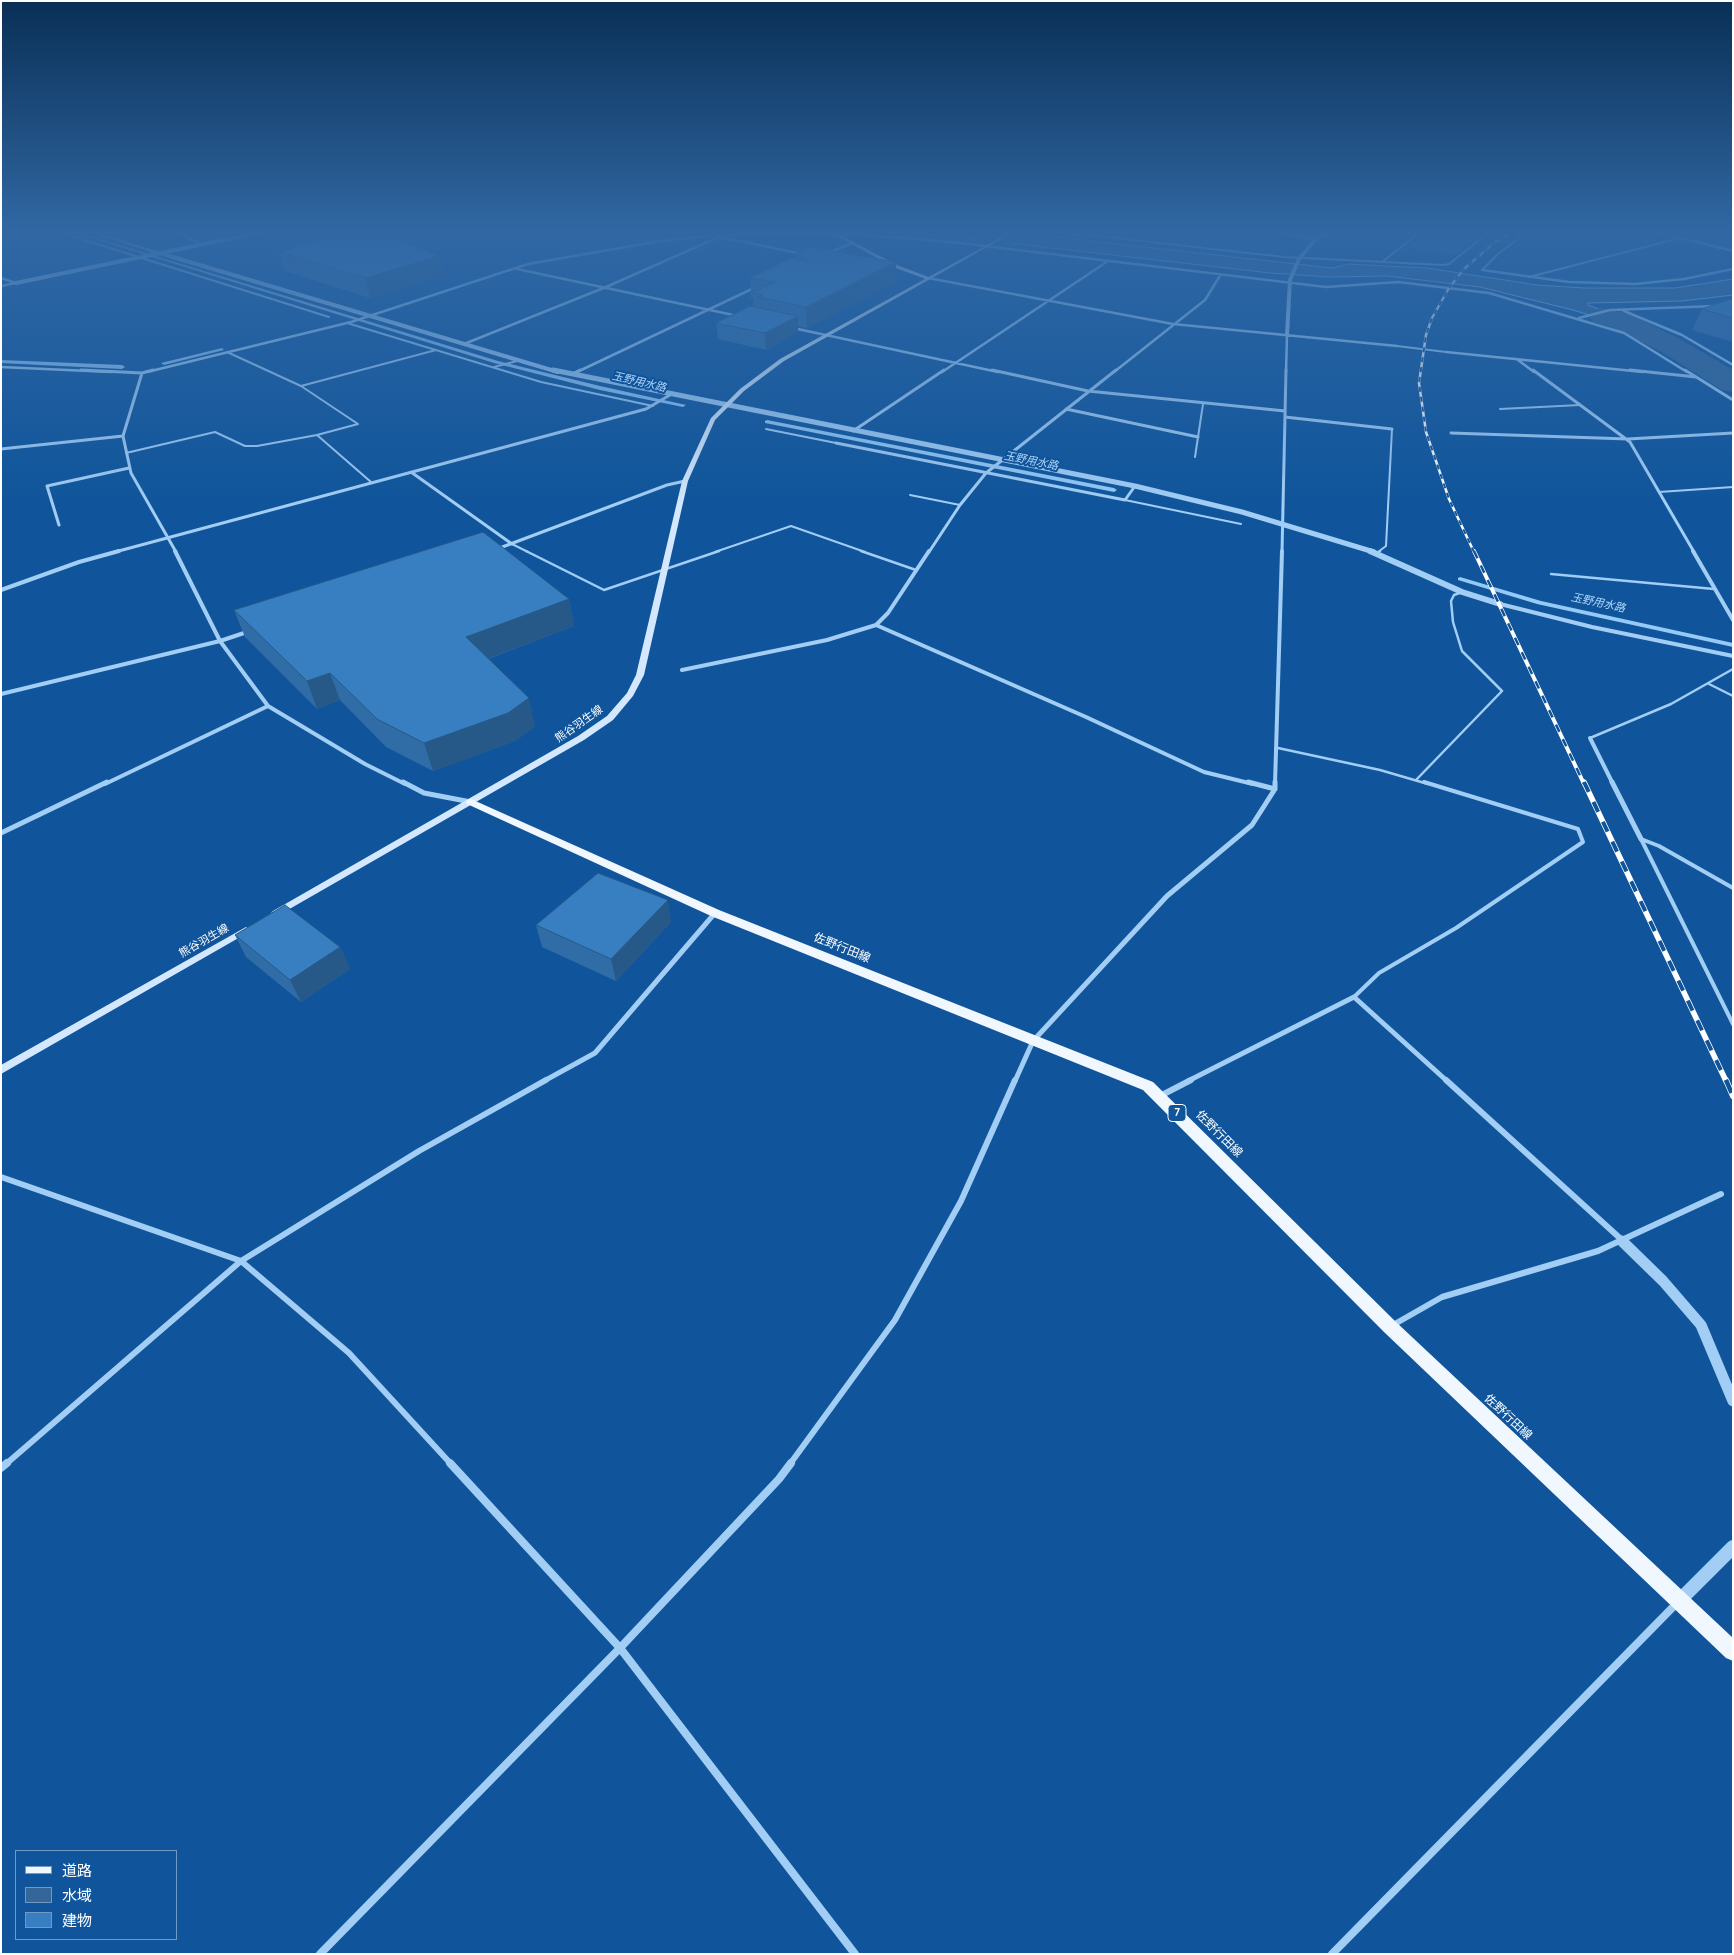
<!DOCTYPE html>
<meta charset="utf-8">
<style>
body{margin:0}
#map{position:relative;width:1734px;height:1955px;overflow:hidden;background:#10559b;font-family:Quicksand,"Noto Sans JP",sans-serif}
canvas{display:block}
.frame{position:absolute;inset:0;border:2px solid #fff;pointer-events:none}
.legend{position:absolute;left:15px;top:1850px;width:162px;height:90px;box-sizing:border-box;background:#10559b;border:1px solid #7099c3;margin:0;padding:6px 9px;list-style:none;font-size:15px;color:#fff}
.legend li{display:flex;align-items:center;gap:10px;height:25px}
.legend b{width:25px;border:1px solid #7099c3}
</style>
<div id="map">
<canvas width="1734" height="1955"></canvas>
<div class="frame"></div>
<ul class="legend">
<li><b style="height:6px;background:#f0f7ff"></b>道路</li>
<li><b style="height:14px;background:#346699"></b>水域</li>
<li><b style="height:14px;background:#387fc2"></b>建物</li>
</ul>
</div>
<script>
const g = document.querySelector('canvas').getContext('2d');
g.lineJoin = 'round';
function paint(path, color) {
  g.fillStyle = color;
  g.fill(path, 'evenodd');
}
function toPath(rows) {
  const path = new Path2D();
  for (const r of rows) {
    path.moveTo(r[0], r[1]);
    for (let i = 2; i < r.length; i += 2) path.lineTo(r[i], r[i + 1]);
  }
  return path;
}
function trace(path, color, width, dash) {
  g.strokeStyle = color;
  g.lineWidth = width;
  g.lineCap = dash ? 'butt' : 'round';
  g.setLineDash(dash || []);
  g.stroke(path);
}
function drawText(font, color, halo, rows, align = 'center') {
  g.font = font + ' Quicksand,"Noto Sans JP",sans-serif';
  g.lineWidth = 4;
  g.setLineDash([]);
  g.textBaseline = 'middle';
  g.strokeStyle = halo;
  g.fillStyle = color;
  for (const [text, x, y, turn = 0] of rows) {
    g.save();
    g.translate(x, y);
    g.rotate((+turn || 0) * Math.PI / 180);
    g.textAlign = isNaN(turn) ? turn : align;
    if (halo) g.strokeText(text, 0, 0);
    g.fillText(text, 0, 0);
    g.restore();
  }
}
paint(toPath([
 [1408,231,1478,231,1483,233,1454,255,1408,247,1425,234]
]), '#2270b9');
const water = toPath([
 [902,231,1002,231,1332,268,1348,264,1427,268,1537,285,1584,288,1675,288,1733,279,1733,295,1682,301,1588,303,1588,305,1655,331,1675,343,1671,344,1678,350,1658,343,1615,323,1573,310,1480,287,1387,276,1329,277,1270,273,902,231]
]);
paint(water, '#346699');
trace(water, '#94c9f8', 1);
paint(toPath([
 [993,231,1032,231,1008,245,974,241]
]), '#10559b');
paint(toPath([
 [69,231,74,231,498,361,600,386,686,405,683,407,600,390,494,363,69,231],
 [222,348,224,350,164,365,161,363,222,348],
 [1,360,122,365,125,367,122,369,1,363,1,360],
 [767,420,1114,488,1117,490,1114,492,765,423,765,421,767,420],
 [1460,577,1541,601,1733,643,1733,647,1537,604,1458,580,1458,578,1460,577]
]), '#94c9f8');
paint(toPath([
 [1603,308,1631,315,1680,339,1733,370,1733,392,1722,390,1660,351,1611,327,1593,322,1589,316,1593,310,1603,308]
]), '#346699');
trace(toPath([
 [56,231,329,317],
 [175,231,203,245],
 [1053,231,1284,257,1444,265,1449,264,1491,231],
 [1382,262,1418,234,1401,231],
 [1482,270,1498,254,1528,231],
 [1529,277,1680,238],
 [347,323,541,382,653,406],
 [1397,346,1446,352],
 [494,367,517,361],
 [301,386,436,350],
 [1500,409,1580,405],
 [766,429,836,443],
 [317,435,371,482],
 [126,453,215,432,245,446,257,446,317,435,358,424,301,386,227,352],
 [1195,457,1203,404],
 [1659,492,1733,487],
 [910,495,960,505],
 [1125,500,1241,524],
 [512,544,528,552],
 [715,552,791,526,865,552],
 [1378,552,1386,546,1392,429]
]), '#a2cdf5', 2);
trace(toPath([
 [526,551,604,590,719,551],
 [861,551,916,570],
 [1377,553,1380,551],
 [1551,574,1714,589],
 [1709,684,1733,696],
 [1590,738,1671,704,1733,669],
 [1278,748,1380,770,1428,784],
 [1416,780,1502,691,1462,651,1453,622,1451,601,1454,595,1462,592]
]), '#a2cdf5', 2.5);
trace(toPath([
 [1641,839,1733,1024],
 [1641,839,1659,846,1733,888],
 [1354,997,1379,973,1456,928,1583,842,1578,829,1424,782]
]), '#a2cdf5', 4);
trace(toPath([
 [89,231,162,254],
 [1484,231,1488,232],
 [1653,231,1733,251],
 [1296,234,1300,231],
 [719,237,803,254],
 [827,253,851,244],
 [517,269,738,316],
 [1482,270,1569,282,1635,284,1684,279,1733,269],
 [1,278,16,283],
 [928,278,1173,324,1397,346],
 [1,286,15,283],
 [1624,311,1682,335,1733,365],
 [1579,318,1610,310,1715,306],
 [793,328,998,372],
 [464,344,606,287,719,237,718,235],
 [1446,352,1643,372],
 [1518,360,1534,372],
 [1,367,111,372],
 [147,372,351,322,528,264,660,241,717,235,850,234,943,241,1326,287,1398,282,1489,293,1624,333,1687,372],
 [577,372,756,287],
 [942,372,1108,261],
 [1114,372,1205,300,1221,274],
 [1286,372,1287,335]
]), '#a2cdf5', 2.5);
trace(toPath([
 [81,370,142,373,153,370],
 [992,370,1088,391,1285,411],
 [1533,370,1630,442,1694,552],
 [1630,370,1696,377],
 [1685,370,1733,400],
 [142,373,123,436,131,473,176,552],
 [572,374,580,370],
 [1066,409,1198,437],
 [1285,417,1392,429],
 [853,431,944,370],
 [1451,433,1628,439,1733,433],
 [836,443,1125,500,1135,486],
 [1,449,123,436],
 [411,472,512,544],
 [59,525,47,486,129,468],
 [497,549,667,485,685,481],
 [115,552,646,409,670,395],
 [929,552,960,505,986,473,1116,370],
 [1282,552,1286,370]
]), '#a2cdf5', 3);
trace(toPath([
 [175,551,220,641,268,706,365,764,405,784],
 [1693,551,1733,620],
 [1,590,79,562,119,551],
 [1500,604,1592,627,1733,656],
 [876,625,1086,717,1204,772,1253,784],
 [682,670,827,640,876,625,888,613,929,551],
 [1,694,220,641,250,631],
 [1590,738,1613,784],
 [105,784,268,706],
 [1275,784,1282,551]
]), '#a2cdf5', 4);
trace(toPath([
 [403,782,424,793,471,802],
 [1248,782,1275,789],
 [1612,782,1641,839],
 [1,833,107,782],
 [544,1081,595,1053,715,913],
 [1015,1081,1033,1041,1167,896,1252,825,1275,789,1275,782],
 [1188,1081,1354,997,1447,1081]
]), '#a2cdf5', 5);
trace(toPath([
 [1446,1080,1622,1240],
 [1160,1096,1191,1080],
 [1,1177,241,1261,349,1353,451,1464],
 [1393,1325,1442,1297,1598,1251,1721,1194],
 [6,1464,241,1261,419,1151,546,1080],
 [790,1464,895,1320,961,1201,1015,1080]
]), '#a2cdf5', 6);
trace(toPath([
 [450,1463,620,1648,855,1954],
 [1,1468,7,1463],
 [320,1954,620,1648,779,1479,791,1463],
 [1332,1954,1676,1604]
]), '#a2cdf5', 8);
trace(toPath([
 [1280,231,1315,240],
 [163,254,558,372],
 [16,283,266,231],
 [1287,335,1290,280,1299,259,1315,240,1329,231]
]), '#a2cdf5', 4);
trace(toPath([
 [553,370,1135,486,1242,512,1374,552]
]), '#a2cdf5', 5);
trace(toPath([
 [1370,551,1462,592,1500,604]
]), '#a2cdf5', 6);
trace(toPath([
 [1622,1241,1663,1281,1701,1325,1733,1401]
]), '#a2cdf5', 11);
trace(toPath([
 [1680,1600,1733,1547]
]), '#a2cdf5', 14);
paint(toPath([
 [1012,231,1016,231,784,361,744,391,715,420,688,481,644,675,633,696,613,720,584,740,279,915,273,915,271,913,273,911,578,736,607,716,627,693,636,675,682,481,711,418,740,389,780,359,1012,231],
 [246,927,249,928,251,930,249,932,1,1074,1,1065,246,927]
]), '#d3e8fe');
paint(toPath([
 [828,231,833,231,897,265,931,278,926,279,893,267,828,231],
 [471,799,719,910,1153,1082,1396,1322,1733,1638,1733,1661,1726,1658,1384,1332,1143,1090,711,916,467,804,466,802,467,800,471,799]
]), '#f0f7ff');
const railFar3 = toPath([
 [1474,552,1449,499,1426,432,1419,383,1426,335,1432,318,1449,288,1464,269,1494,243,1513,231]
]);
const railFar2 = toPath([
 [1474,551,1584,784]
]);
const railFar1 = toPath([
 [1584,782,1726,1081]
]);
const rail = toPath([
 [1726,1080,1733,1096]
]);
trace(railFar3, '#fff', 2.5);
trace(railFar2, '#fff', 4);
trace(railFar1, '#fff', 5.5);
trace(rail, '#fff', 6);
trace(railFar3, '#10559b', 2, [5]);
trace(railFar2, '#10559b', 2.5, [8]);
trace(railFar1, '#10559b', 4, [11]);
trace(rail, '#10559b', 4.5, [14]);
paint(toPath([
 [279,252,439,256,444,276,370,298,285,271],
 [796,253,896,262,895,282,807,328,798,326,798,332,766,350,718,339,716,323,753,307,753,298,751,298,750,278,797,259],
 [1733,298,1733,342,1692,330,1702,309],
 [569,599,574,626,488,659,535,726,515,741,433,771,386,747,340,700,317,709,245,637,234,610],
 [671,922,616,981,542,947,536,925],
 [235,935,340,947,350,969,301,1002,246,957]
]), '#306da7');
paint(toPath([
 [439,256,444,276,370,298,365,278],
 [896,262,895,282,807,328,806,307],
 [798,316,798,332,766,350,765,333],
 [569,599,574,626,473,664,466,637],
 [330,673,340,700,317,709,307,681],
 [529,698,535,726,515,741,433,771,424,743],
 [668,900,671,922,616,981,611,959],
 [340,947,350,969,301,1002,290,980]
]), '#275988');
const building = toPath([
 [356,231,377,231,439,256,365,278,279,252,356,231],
 [810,247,896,262,806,307,758,297,763,295,752,293,775,282,750,278,791,258,809,262,796,253,810,247],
 [1733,298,1733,318,1702,309,1733,298],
 [750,306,798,316,765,333,716,323,750,306],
 [483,532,569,599,466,637,529,698,508,713,424,743,377,719,330,673,307,681,234,610,483,532],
 [598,873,668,900,611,959,536,925,598,873],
 [285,905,340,947,290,980,235,935,285,905]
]);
paint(building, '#387fc2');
trace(building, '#275988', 1);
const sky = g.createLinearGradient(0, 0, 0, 504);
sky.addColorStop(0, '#092f55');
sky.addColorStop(0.46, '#3168a4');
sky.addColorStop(1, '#3168a400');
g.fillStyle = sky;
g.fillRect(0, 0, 1734, 504);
drawText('italic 11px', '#afd6fb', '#10559b', [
 ["玉野用水路",639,382,13],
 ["玉野用水路",1031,461,11],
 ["玉野用水路",1598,603,12]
]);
drawText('11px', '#fff', '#10559b', [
 ["熊谷羽生線",579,724,-35],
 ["熊谷羽生線",204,941,-30]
]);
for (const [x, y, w] of [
 [1177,1113,18]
]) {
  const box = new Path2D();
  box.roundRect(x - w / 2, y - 8.5, w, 17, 4);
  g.fillStyle = '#10559b';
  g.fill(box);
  trace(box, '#fff', 1);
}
drawText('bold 11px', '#fff', null, [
 ["7",1177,1113]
]);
drawText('12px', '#fff', '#10559b', [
 ["佐野行田線",842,948,22],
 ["佐野行田線",1219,1134,45],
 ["佐野行田線",1508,1417,43]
]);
</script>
